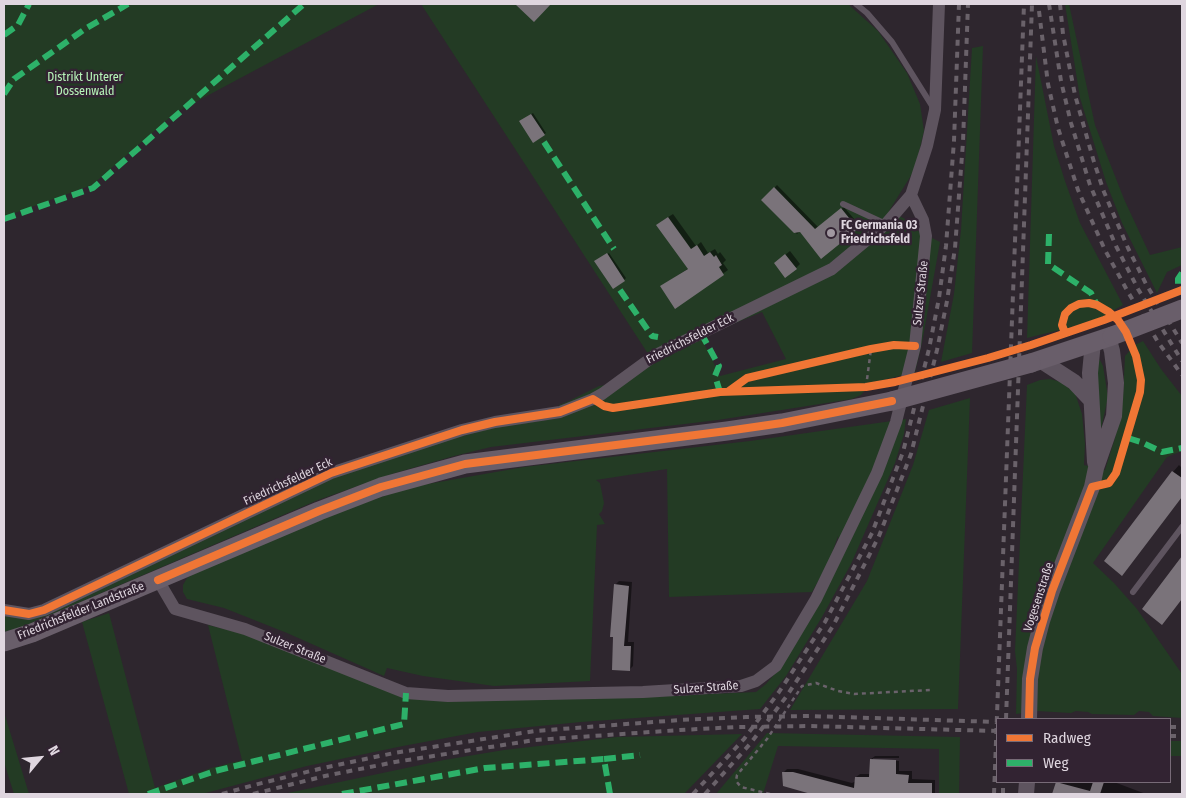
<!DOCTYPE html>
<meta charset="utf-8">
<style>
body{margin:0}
#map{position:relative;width:1186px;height:798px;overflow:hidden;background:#2e262e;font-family:"Fira Sans Condensed",sans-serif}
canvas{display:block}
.frame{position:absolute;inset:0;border:5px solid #dfd6df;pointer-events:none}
.legend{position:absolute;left:996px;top:718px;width:175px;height:65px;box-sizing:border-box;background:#322332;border:1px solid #776b77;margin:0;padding:6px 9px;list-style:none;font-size:15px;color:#dfd6df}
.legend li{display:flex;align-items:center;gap:10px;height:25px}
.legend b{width:25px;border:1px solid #776b77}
.north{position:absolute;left:15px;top:733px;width:50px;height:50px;-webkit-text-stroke:4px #322332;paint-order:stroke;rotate:62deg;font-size:14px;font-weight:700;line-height:20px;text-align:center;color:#dfd6df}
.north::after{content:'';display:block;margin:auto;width:18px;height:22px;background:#dfd6df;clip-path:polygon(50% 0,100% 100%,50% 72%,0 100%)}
</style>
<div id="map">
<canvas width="1186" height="798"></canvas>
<div class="frame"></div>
<ul class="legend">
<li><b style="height:6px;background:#f07635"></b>Radweg</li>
<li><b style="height:6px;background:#2db169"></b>Weg</li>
</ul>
<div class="north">N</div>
</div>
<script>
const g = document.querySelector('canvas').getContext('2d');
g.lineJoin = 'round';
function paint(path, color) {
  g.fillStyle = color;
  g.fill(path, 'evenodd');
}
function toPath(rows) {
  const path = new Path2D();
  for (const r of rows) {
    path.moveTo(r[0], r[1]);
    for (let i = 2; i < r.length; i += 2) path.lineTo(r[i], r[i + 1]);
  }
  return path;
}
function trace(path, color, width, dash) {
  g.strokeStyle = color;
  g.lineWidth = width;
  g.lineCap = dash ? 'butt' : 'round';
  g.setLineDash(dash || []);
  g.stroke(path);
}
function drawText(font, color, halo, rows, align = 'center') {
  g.font = font + ' "Fira Sans Condensed",sans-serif';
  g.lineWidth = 5;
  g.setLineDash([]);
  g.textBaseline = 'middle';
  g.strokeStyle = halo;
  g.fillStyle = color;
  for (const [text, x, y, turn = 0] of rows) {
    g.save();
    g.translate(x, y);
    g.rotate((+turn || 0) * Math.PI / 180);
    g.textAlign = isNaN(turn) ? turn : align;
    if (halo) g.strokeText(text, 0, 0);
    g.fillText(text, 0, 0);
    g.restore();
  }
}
paint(toPath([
 [4,4,379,4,175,113,92,185,4,217],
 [421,4,848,4,878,31,907,73,920,104,924,131,915,169,889,211,909,221,916,230,940,242,922,343,915,372,871,383,861,395,852,399,718,420,491,447,454,456,395,473,318,500,22,627,4,632,4,614,27,618,331,478,395,454,496,427,561,418,559,405,569,401,599,386,622,382,654,363],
 [762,312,786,359,720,376,702,339,706,335],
 [1065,4,1069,4,1095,125,1124,199,1150,255,1182,247,1182,265,1167,272,1157,293,1122,223,1106,182,1080,98],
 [983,46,972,353,941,362,954,294,961,230,972,48],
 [1036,56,1054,146,1065,181,1080,223,1123,305,1105,315,1106,316,1068,328,1027,338],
 [1143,341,1161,369,1182,396,1182,451,1167,457,1093,563,1114,583,1137,609,1182,674,1182,718,1153,716,1149,712,1139,711,1134,715,1092,714,1088,712,1076,711,1071,713,1037,711,1016,714,1017,669,1015,651,1027,385,1040,380,1050,379,1061,382,1075,393,1082,414,1085,444,1084,465,1105,470,1115,438,1123,397,1125,356,1135,345],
 [1098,360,1100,360,1103,366,1108,397,1101,429,1098,416],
 [970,398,958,709,790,710,867,581,913,465,929,410],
 [906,419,904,434,895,463,851,564,822,617,786,676,760,709,581,722,478,732,403,746,307,766,202,794,129,794,82,622,109,613,155,788,211,768,242,760,208,625,245,634,401,695,647,697,756,692,766,684,779,669,840,561,838,536,829,562,812,592,669,597,667,469,596,480,600,483,604,503,602,511,599,514,605,524,597,525,590,681,494,686,423,676,387,668,384,676,287,633,224,608,187,599,183,592,183,585,187,578,200,570,346,509,411,487,524,467,750,441],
 [4,712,29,794,14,794,4,762],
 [767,733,960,737,959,794,939,794,939,749,778,746,763,794,716,794],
 [742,734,684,794,283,794,444,760,504,750,617,737],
 [1170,741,1182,741,1182,756,1170,756]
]), '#233b24');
paint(toPath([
 [533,113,546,133,544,134,523,120],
 [777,185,818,227,844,207,860,226,821,257,800,231,797,234,763,200],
 [673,214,696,246,701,242,708,253,715,249,718,254,720,252,726,260,723,263,728,270,676,307,666,283,689,268,662,221],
 [790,251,800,264,796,268,780,259],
 [609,253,626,278,624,280,598,260],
 [1179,465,1182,468,1182,497,1122,574,1173,472],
 [1182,558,1182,599,1162,623,1143,609],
 [619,581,632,582,628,642,634,642,633,666,629,670,613,669,615,585],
 [875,756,899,756,899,758,873,758,873,760,899,761,899,771,912,771,912,779,935,780,935,794,816,794,784,785,783,773,787,769,798,769,852,783,856,781,856,777,860,774,871,774,871,759],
 [1058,782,1114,782,1146,794,1054,794]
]), '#0007');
paint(toPath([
 [515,4,551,4,534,22],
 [531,114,545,135,533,143,519,121],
 [774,187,815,229,841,208,858,229,821,259,800,232,794,233,761,200],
 [668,217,691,249,697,245,704,256,710,252,714,257,716,255,722,265,719,267,724,275,675,309,660,286,688,269,656,225],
 [607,253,625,281,613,289,594,261],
 [785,254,797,269,785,278,774,263],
 [1172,471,1182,478,1182,497,1122,576,1104,561],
 [1182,556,1182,599,1162,625,1142,609],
 [614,584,629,586,624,646,631,646,630,671,612,670,613,637,610,637],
 [870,759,896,760,896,774,909,775,908,783,932,783,932,794,811,794,783,786,782,772,793,772,854,788,855,777,869,777],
 [1056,782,1090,791,1093,782,1104,782,1100,794,1052,794]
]), '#7a737a');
trace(toPath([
 [866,387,871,349],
 [770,794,741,787,736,781,737,775,767,739,802,686,816,683,838,691,854,694,930,690]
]), '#6a626b', 2.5, [4, 4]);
trace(toPath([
 [856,4,867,13,892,42,934,109],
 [843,204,886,224],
 [1133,592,1182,527]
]), '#5e545f', 6);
trace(toPath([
 [158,580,175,609,245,629,406,693,448,696,643,692,741,686,756,681,776,666,816,599,877,473,896,422,915,346,926,236,923,220,911,195],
 [4,610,29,614,44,610,331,473,462,430,495,422,560,412,593,399,602,394,654,356,832,269,886,224,911,195,927,146,935,110,939,4]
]), '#5e545f', 12);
trace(toPath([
 [1093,342,1090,373,1095,462],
 [1040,360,1074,382,1091,400],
 [1029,719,1030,679,1035,648,1042,621,1052,591,1092,487,1096,468,1114,416,1116,383,1112,351,1108,337],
 [1026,794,1027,782]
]), '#5e545f', 16);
trace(toPath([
 [1031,363,1112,336],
 [4,642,32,633,319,511,381,487,465,464,727,431,782,423,892,401]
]), '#695e6a', 19);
trace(toPath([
 [1049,4,1061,81,1071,123,1090,185,1116,246,1138,289,1182,361],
 [1060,4,1063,34,1075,95,1094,162,1104,192,1128,248,1146,284,1182,343],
 [1039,11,1048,84,1058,128,1078,190,1105,250,1128,292,1158,342,1182,375],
 [1006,719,1032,4],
 [1170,727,1182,727],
 [1170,736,1182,736],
 [222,794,254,785,323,768,394,753,535,731,680,720,746,717,809,716,997,722],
 [253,794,325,776,395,762,535,740,680,730,738,727,809,726,997,731],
 [693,794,744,739,779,692,825,622,872,533,903,452,929,349,939,298,946,246,954,141,959,4],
 [705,794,750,744,786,697,833,626,879,536,911,454,937,350,947,301,955,248,963,142,968,4],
 [994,794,1024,4],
 [1003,794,1003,782]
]), '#6a626a', 4, [6, 6]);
trace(toPath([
 [1112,336,1182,309],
 [892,401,1031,363]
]), '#695e6a', 19);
trace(toPath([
 [4,35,18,25,29,4],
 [4,94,14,79,85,29,128,4],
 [544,142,614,249],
 [4,219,93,188,304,4],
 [1049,234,1048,264,1091,293,1097,305],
 [1182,273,1178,279,1178,286,1182,292],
 [620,290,652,336,658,337],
 [701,333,719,366,715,376,720,392],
 [1128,438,1141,442,1162,452,1182,448],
 [604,759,640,755],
 [148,794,215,771,404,724,406,693],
 [342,794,485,768,604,759,610,794]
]), '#2db169', 6, [12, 6]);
trace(toPath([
 [729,391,747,378,871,349,894,345,915,346],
 [158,580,319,511,381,487,465,464,727,431,782,423,892,401],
 [4,610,29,614,44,610,331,473,462,430,495,422,560,412,593,399,604,406,613,408,720,392,866,387,895,382,988,358,1031,345,1104,320,1182,290],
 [1029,719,1030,679,1035,648,1052,591,1092,487,1109,483,1116,473,1140,392,1141,380,1136,356,1126,332,1118,320,1109,312,1097,305,1089,303,1079,304,1071,308,1065,314,1062,325,1065,333]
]), '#f07635', 8);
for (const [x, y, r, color] of [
 [831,233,5,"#a198a1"]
]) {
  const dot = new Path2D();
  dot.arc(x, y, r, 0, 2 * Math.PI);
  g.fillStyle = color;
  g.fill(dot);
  trace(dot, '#322332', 2);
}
drawText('12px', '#b7f6b9', '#322332', [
 ["Distrikt Unterer",85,78],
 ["Dossenwald",85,92]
]);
drawText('bold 12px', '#dfd6df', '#322332', [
 ["FC Germania 03",841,226],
 ["Friedrichsfeld",841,240]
], 'left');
drawText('12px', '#dfd6df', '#322332', [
 ["Sulzer Straße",921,293,-84],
 ["Friedrichsfelder Eck",690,339,-27],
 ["Friedrichsfelder Eck",288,482,-25],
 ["Vogesenstraße",1039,597,-72],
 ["Friedrichsfelder Landstraße",81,611,-22],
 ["Sulzer Straße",295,648,22],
 ["Sulzer Straße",706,688,-4]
]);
</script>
